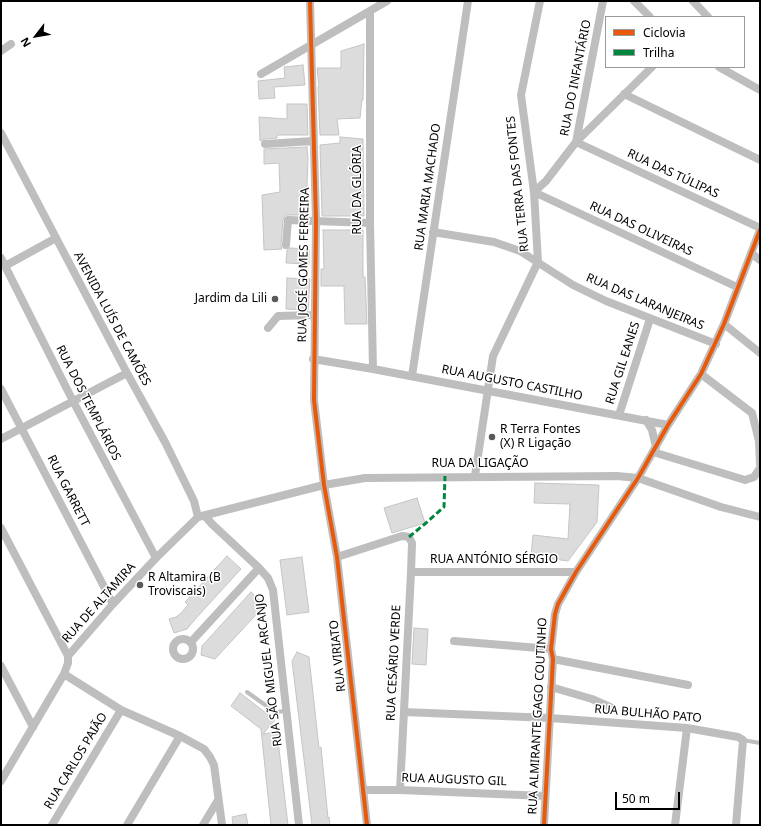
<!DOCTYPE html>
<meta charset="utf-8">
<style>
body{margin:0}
#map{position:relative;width:761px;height:826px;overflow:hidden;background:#fff;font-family:"Noto Sans",sans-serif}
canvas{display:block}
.frame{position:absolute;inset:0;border:2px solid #000;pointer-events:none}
.legend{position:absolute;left:605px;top:16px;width:140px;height:52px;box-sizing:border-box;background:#fff;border:1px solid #999;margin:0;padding:5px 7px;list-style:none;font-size:12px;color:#000}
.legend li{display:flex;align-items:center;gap:8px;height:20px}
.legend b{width:20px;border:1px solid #999}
.north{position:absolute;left:16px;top:16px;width:40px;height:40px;-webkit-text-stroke:3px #fff;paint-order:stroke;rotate:239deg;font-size:11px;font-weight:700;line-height:16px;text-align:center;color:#000}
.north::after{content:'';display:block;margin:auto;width:14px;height:18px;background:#000;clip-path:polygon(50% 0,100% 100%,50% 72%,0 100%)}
.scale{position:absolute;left:615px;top:792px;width:65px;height:18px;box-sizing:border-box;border:2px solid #000;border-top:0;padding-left:5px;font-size:12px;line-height:14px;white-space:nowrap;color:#000;-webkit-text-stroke:3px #fff;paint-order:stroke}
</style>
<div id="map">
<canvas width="761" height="826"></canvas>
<div class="frame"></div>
<ul class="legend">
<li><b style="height:5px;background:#e8590c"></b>Ciclovia</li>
<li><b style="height:5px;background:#00873e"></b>Trilha</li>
</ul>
<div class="north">N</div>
<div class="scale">50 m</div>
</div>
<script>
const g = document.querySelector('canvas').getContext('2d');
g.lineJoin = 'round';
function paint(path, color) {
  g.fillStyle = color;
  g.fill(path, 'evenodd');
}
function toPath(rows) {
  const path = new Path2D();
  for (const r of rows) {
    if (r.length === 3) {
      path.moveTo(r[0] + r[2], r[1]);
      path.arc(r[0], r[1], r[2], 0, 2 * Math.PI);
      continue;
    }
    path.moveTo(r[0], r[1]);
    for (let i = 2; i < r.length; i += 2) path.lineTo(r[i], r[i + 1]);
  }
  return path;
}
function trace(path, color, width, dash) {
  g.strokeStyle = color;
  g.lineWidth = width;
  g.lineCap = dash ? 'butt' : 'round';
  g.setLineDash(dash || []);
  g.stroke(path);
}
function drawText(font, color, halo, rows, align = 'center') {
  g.font = font + ' "Noto Sans",sans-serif';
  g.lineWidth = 3;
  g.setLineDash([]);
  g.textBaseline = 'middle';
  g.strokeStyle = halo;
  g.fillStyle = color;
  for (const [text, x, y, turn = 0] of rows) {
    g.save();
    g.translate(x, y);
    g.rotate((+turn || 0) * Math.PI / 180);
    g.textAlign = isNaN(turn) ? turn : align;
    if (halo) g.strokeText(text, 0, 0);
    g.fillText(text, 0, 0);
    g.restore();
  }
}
const building = toPath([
 [364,44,363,100,362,100,360,118,337,119,339,135,320,135,318,87,319,87,317,68,341,68,341,51,364,44],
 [303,65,305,85,274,87,275,98,259,99,258,81,285,78,284,67,303,65],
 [287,104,307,104,308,135,277,135,277,138,265,139,260,141,259,117,287,119,287,104],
 [340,137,363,139,364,216,322,216,320,145,340,143,340,137],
 [307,147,308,159,307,184,308,215,285,215,283,220,281,245,282,249,264,250,262,195,280,192,279,163,264,164,264,149,307,147],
 [323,230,363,230,363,277,365,277,367,324,345,324,344,286,321,286,321,269,324,269,323,230],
 [290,248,309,249,309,264,286,263,287,250,290,248],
 [287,278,310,279,308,310,286,309,287,278],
 [535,483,599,485,597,522,568,561,531,556,533,535,568,539,570,504,534,503,535,483],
 [417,498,425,523,392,533,384,508,417,498],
 [227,556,241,569,198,616,187,629,174,633,169,619,176,617,181,613,188,605,185,602,227,556],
 [302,557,309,612,287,615,280,560,302,557],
 [251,592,265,605,215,659,201,655,202,646,251,592],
 [414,628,428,629,426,665,412,664,414,628],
 [297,652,309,657,319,748,321,747,328,818,329,817,330,825,312,825,292,661,297,652],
 [240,693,275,720,263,734,277,732,288,825,271,825,261,729,231,706,240,693],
 [246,814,248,825,233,825,232,817,246,814]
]);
paint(building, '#dcdcdc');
trace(building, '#c5c5c5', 1);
trace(toPath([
 [247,692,275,712,287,711],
 [743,740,760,743]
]), '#bebebe', 4);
trace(toPath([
 [310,1,316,221,314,400,324,485,337,557,367,825],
 [634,1,650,17],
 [693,1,708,17],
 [370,11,370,223,373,369],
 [1,51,11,44],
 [652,67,576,142,546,181,534,192,737,287],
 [719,67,760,90],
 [261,74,387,1],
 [624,94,760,160],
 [1,133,127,373,165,442,194,501,198,517],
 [576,142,760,228],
 [576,142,603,1],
 [265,144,314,141],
 [433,232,494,242,520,251,573,285,606,301,716,344],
 [286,245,288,220,370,223],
 [751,253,760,260],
 [1,258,73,401,156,558],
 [5,266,56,238],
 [724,324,760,353],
 [268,328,278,316,314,315],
 [313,359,373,369,668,425],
 [701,374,752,413,759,441,760,464],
 [412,376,468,1],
 [1,389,113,604],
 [619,415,650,319],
 [646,420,652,430,656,447],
 [1,439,127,373],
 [653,452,745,480,754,477,760,468],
 [475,476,493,356,538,262,534,192,521,95,540,1],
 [205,516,212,524,259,568,268,578,273,590,299,825],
 [198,517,324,485,365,478,617,476,638,478,721,507,760,517],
 [1,528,68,656],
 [337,557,402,536,409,537,412,543,411,572,400,790],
 [411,572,576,572],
 [183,649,10],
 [454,641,551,649],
 [191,642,259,568],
 [553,659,688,685],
 [1,666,33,727],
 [64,674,121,710,180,736,204,749,210,757,214,765,222,825],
 [551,687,592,699,610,707],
 [404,712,550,718,687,728,738,737,743,740,736,825],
 [1,781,64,674,68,663,68,656,113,604,156,558,198,517],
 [363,790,400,790,545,796],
 [52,825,121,710],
 [127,825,180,736],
 [203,825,218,800],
 [544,825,553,659,551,649,555,614,558,604,576,572,638,478,668,425,701,374,724,324,760,230],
 [675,825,687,728]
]), '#bebebe', 8);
trace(toPath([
 [409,537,426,523,444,507,445,476]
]), '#00873e', 3, [6, 3]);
trace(toPath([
 [310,1,316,221,314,400,324,485,337,557,367,825],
 [544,825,553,659,551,649,555,614,558,604,576,572,638,478,668,425,701,374,724,324,760,230]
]), '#e8590c', 4);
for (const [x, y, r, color] of [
 [275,299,4,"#595959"],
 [492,437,4,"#595959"],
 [140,585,4,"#595959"]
]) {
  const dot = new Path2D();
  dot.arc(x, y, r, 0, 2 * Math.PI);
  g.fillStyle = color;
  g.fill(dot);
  trace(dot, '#fff', 1.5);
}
drawText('12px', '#000', '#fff', [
 ["RUA DO INFANTÁRIO",576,78,-79],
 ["RUA DAS TÚLIPAS",673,174,25],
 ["RUA TERRA DAS FONTES",518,184,-96],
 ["RUA MARIA MACHADO",428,187,-82],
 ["RUA DA GLÓRIA",358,190,-90],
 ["RUA DAS OLIVEIRAS",641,229,25],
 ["RUA JOSÉ GOMES FERREIRA",304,265,-89],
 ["RUA DAS LARANJEIRAS",645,302,23],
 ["AVENIDA LUÍS DE CAMÕES",112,319,62],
 ["RUA GIL EANES",623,363,-72],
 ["RUA AUGUSTO CASTILHO",512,383,11],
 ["RUA DOS TEMPLÁRIOS",88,403,63],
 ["RUA DA LIGAÇÃO",480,464],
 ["RUA GARRETT",68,491,63],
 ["RUA ANTÓNIO SÉRGIO",494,560],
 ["RUA DE ALTAMIRA",99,603,-48],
 ["RUA VIRIATO",338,656,-96],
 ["RUA CESÁRIO VERDE",394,663,-87],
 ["RUA SÃO MIGUEL ARCANJO",269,670,-97],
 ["RUA BULHÃO PATO",648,714,5],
 ["RUA ALMIRANTE GAGO COUTINHO",538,716,-87],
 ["RUA CARLOS PAIÃO",76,761,-59],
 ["RUA AUGUSTO GIL",454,780,2]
]);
drawText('12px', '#000', '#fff', [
 ["Jardim da Lili",267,299,"right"],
 ["R Terra Fontes",500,430],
 ["(X) R Ligação",500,444],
 ["R Altamira (B",148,578],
 ["Troviscais)",148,592]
], 'left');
</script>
